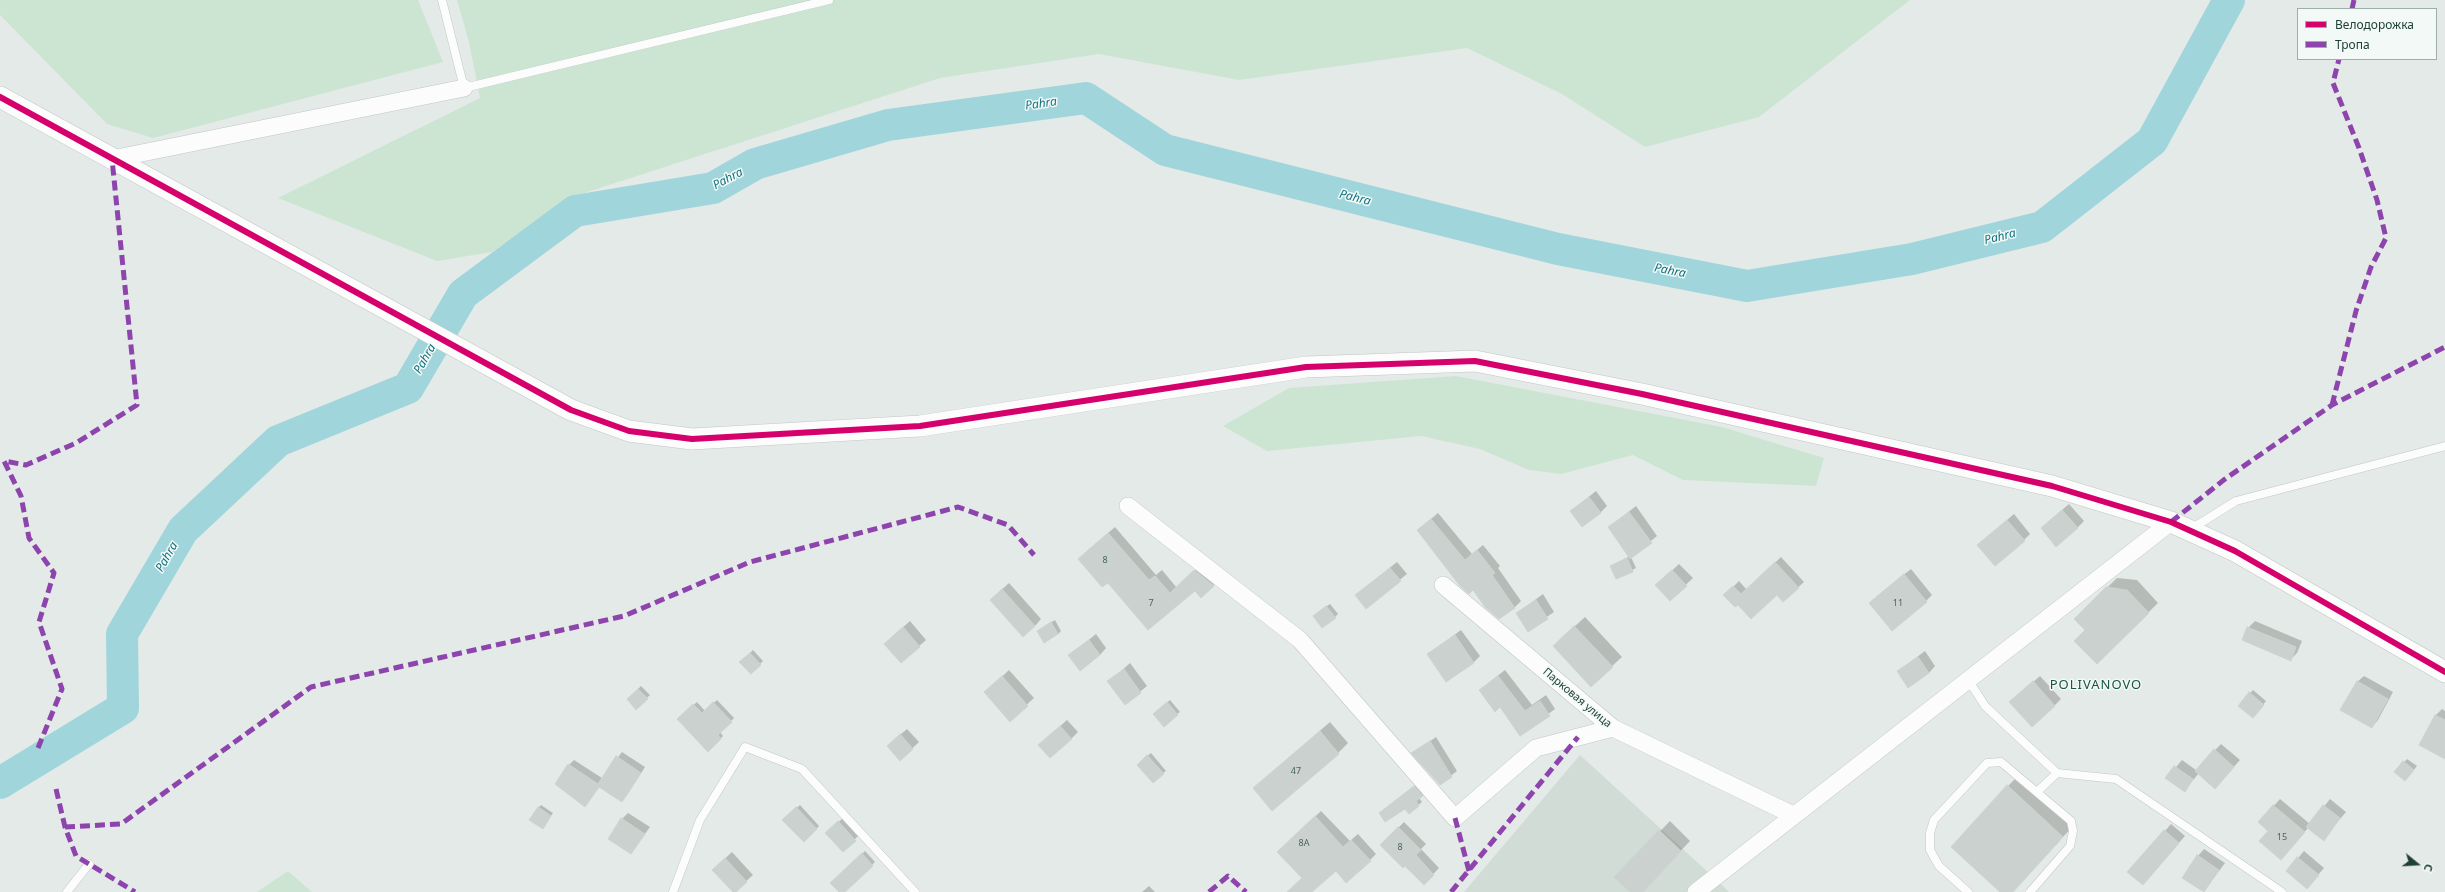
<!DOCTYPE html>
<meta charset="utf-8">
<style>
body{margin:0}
#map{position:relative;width:2445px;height:892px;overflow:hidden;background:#e4eae7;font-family:"Noto Sans",sans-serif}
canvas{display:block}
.legend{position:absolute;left:2297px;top:8px;width:140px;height:52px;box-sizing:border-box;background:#f2f9f6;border:1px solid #9eafaa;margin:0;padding:5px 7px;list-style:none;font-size:12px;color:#1f4037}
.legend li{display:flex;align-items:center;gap:8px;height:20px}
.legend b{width:20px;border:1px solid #9eafaa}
.north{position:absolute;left:2397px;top:844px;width:40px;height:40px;-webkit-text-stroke:3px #f2f9f6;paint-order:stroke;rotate:108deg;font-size:11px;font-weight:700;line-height:16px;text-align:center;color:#1f4037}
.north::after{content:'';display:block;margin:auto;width:14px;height:18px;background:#1f4037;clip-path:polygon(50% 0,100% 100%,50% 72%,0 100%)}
</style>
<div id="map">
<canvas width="2445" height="892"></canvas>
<ul class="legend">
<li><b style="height:5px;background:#d6006c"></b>Велодорожка</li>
<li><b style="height:5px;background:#8e44ad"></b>Тропа</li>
</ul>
<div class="north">С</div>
</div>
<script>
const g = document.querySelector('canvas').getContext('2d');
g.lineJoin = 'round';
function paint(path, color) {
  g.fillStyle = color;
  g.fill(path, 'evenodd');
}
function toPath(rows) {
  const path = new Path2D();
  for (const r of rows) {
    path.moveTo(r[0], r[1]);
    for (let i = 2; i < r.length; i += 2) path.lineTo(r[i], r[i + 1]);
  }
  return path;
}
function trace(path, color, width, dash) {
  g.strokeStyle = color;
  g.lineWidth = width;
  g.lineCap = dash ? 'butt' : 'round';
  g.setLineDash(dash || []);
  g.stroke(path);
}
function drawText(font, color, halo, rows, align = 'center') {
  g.font = font + ' "Noto Sans",sans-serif';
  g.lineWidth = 3;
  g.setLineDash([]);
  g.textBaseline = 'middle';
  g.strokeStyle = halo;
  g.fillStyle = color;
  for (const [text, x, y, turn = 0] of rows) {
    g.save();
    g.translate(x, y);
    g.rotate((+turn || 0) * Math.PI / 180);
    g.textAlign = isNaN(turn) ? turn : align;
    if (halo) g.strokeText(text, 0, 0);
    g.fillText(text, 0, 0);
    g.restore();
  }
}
paint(toPath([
 [1580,755,1721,884,1729,892,1464,892]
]), '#d1dcd7');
paint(toPath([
 [0,0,418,0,443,62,153,138,107,124,0,15],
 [457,0,1910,0,1759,117,1645,147,1562,94,1467,48,1239,80,1099,54,940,78,575,196,492,252,437,261,278,198,480,98,469,42],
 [1456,376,1722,427,1824,458,1816,486,1683,480,1633,455,1561,474,1529,470,1480,449,1421,436,1267,451,1223,426,1289,388],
 [288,871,312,892,257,892]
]), '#cce5d3');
paint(toPath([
 [1596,491,1607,506,1600,513,1571,511],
 [2069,504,2084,521,2077,528,2048,522],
 [1636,506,1657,536,1631,557,1636,568,1617,578,1611,566,1630,556,1609,527],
 [1438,513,1472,554,1483,545,1500,566,1498,568,1521,601,1514,608,1474,589,1418,530],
 [2014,514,2030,534,2024,540,1978,545],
 [1115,527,1156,575,1162,570,1177,588,1201,565,1220,579,1201,596,1195,589,1148,629,1086,552],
 [1781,557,1804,582,1783,601,1777,594,1738,604,1725,595,1739,581,1747,590],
 [1397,562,1407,574,1366,607,1363,589],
 [1679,564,1693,578,1670,600,1663,579],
 [1911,569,1932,595,1926,601,1876,597],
 [2117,578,2137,580,2158,603,2097,663,2086,630,2075,619],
 [1009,583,1041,619,1035,626,998,593],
 [1543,594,1554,612,1528,630,1517,613],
 [1330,604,1338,614,1335,617,1317,613],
 [1585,617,1622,657,1612,666,1564,636],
 [1055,620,1061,631,1058,634,1038,631],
 [910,621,926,640,901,662,892,637],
 [2255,621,2302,641,2297,653,2291,659,2248,628],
 [1461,630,1480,656,1473,663,1428,654],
 [1096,634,1106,648,1100,655,1070,655],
 [753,650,763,661,751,673,741,662],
 [1925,651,1935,666,1929,673,1898,671],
 [1130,663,1147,686,1125,704,1109,682],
 [1009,670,1034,698,1010,720,992,686],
 [1505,670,1532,705,1546,695,1555,709,1520,735,1487,684],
 [2040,676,2061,699,2054,706,2017,696],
 [2364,676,2393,692,2378,720,2372,727,2357,682],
 [641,686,650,695,636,708,628,699],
 [2253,690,2266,701,2256,714,2250,693],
 [717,700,734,718,720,732,723,736,708,751,678,719,697,702,705,711],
 [1170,700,1180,712,1177,714,1157,711],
 [2442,709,2445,711,2445,758,2420,745,2436,715],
 [1067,720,1078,732,1071,739,1046,739],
 [1330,722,1348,743,1338,753,1254,788],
 [907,729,919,742,900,760,894,740],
 [1436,737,1457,771,1440,784,1413,753],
 [2221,744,2240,760,2221,781,2199,773,2184,791,2167,778,2182,760,2196,770],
 [622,752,645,767,627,795,622,801,600,786,585,806,569,765,574,760,602,778],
 [1151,753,1166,771,1163,773,1141,762],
 [2407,759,2417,766,2408,777,2395,772],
 [2021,773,2076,823,2012,892,2001,892,2008,786],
 [1417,784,1425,793,1419,798,1422,802,1409,813,1405,807,1380,813],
 [2280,799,2310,824,2330,799,2346,812,2323,839,2308,828,2287,852,2259,822],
 [541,805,553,813,545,825,538,808],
 [800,805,819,826,804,841,783,820],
 [1321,811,1350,841,1358,834,1376,854,1370,860,1336,870,1310,892,1300,892,1303,878,1278,852],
 [628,813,650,827,631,853,622,819],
 [845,816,861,833,843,851,827,833],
 [1670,821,1690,841,1641,892,1631,892,1616,877],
 [1404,822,1426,844,1421,849,1439,868,1424,884,1381,845],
 [2171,824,2185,836,2149,877,2165,831],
 [2204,849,2225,863,2204,891,2198,856],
 [865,851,875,862,844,892,840,892,832,883],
 [2304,851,2324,868,2313,881,2287,871],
 [732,852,753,875,734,892,713,870],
 [1149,886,1155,892,1142,892]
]), '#0003');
trace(toPath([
 [0,783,123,708,122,634,183,530,278,441,408,388,463,294,575,211,713,188,755,164,888,125,1086,98,1165,150,1558,249,1747,286,1912,259,2042,227,2152,141,2229,0]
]), '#a1d5dc', 32);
const building = toPath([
 [1589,497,1601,513,1582,527,1570,511,1589,497],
 [2062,510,2078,528,2056,547,2041,528,2062,510],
 [1629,512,1652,543,1630,559,1608,527,1629,512],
 [1431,519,1465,560,1477,550,1495,573,1492,575,1515,608,1499,619,1485,607,1473,590,1469,594,1460,586,1417,530,1431,519],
 [2007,520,2025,541,1995,566,1977,545,2007,520],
 [1108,533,1149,580,1155,576,1170,593,1194,570,1214,586,1201,598,1195,591,1148,630,1108,583,1102,587,1078,559,1108,533],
 [1627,558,1633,572,1616,579,1610,566,1627,558],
 [1775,562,1799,588,1783,602,1777,595,1751,619,1738,605,1735,607,1723,595,1733,586,1741,594,1775,562],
 [1390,568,1401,581,1366,609,1355,595,1390,568],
 [1672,570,1687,586,1670,601,1655,585,1672,570],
 [1904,574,1927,602,1892,631,1869,603,1904,574],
 [2106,587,2127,590,2149,613,2097,664,2074,641,2085,630,2074,619,2106,587],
 [1002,589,1035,626,1023,637,990,600,1002,589],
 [1536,600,1548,619,1528,632,1516,613,1536,600],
 [1326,606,1336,618,1322,628,1313,616,1326,606],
 [1051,622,1058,634,1044,643,1037,631,1051,622],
 [1574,626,1613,667,1591,687,1553,646,1574,626],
 [903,627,920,647,901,663,884,644,903,627],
 [2247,627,2296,647,2291,661,2242,640,2247,627],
 [1455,635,1474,663,1446,682,1427,654,1455,635],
 [1089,640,1100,655,1080,671,1068,655,1089,640],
 [750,653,761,665,751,674,739,662,750,653],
 [1918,657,1929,673,1908,688,1897,671,1918,657],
 [1124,669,1141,693,1125,705,1107,681,1124,669],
 [1002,676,1028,706,1010,722,984,692,1002,676],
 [1498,676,1525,711,1540,701,1550,716,1520,736,1500,707,1495,712,1479,690,1498,676],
 [2033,681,2055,706,2032,727,2009,702,2033,681],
 [2357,681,2388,699,2372,728,2340,710,2357,681],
 [638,689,648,699,636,710,627,699,638,689],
 [2249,692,2264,705,2253,718,2238,706,2249,692],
 [713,702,732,722,718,735,721,739,708,752,677,719,693,704,702,713,713,702],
 [1167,702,1178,715,1164,727,1153,714,1167,702],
 [2435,715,2445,720,2445,759,2419,745,2435,715],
 [1060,726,1072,739,1050,758,1038,745,1060,726],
 [1320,731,1339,754,1272,811,1253,788,1320,731],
 [900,734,913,749,900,761,887,746,900,734],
 [1430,741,1452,777,1440,785,1411,753,1430,741],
 [2214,749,2234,767,2215,789,2195,771,2214,749],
 [1147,755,1164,774,1153,783,1137,765,1147,755],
 [616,756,641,773,622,802,599,787,585,807,555,784,568,764,598,784,616,756],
 [2403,761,2414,770,2405,781,2394,772,2403,761],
 [2174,766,2193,779,2185,792,2165,778,2174,766],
 [2007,785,2063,837,2013,892,2000,892,1951,847,2007,785],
 [1414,786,1423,796,1416,801,1419,806,1409,814,1405,809,1385,822,1379,813,1414,786],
 [2273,805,2305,832,2281,860,2259,841,2268,831,2258,822,2273,805],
 [2323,805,2340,818,2324,841,2306,827,2323,805],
 [538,807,551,816,543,829,529,820,538,807],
 [796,807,817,829,804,842,782,820,796,807],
 [1315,816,1343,847,1351,840,1371,861,1346,883,1336,871,1312,892,1287,892,1302,878,1277,852,1315,816],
 [621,818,645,834,631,854,608,839,621,818],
 [838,821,856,841,843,852,825,833,838,821],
 [1398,827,1421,850,1416,855,1434,875,1424,885,1405,866,1403,868,1380,845,1398,827],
 [1659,830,1681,851,1643,892,1630,892,1614,877,1659,830],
 [2164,830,2179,843,2143,885,2127,872,2164,830],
 [862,853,873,866,845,892,839,892,830,883,862,853],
 [2197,855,2219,870,2204,892,2182,878,2197,855],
 [2297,857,2319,875,2307,889,2286,871,2297,857],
 [725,858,747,882,736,892,733,892,712,870,725,858]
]);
paint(building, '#cad1cf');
trace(building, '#cdd3d0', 1);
const service = toPath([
 [442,0,464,88,829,0],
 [2191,529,2236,501,2445,446],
 [1969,681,1985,706,2057,773,2038,791],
 [2057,773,2116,779,2282,892],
 [67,892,89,864],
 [673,892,700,820,745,747,802,769,915,892],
 [1968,892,1939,866,1930,850,1930,833,1934,820,1987,763,2001,762,2071,821,2073,831,2070,846,2030,892]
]);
const minor = toPath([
 [112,159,464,88],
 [1128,506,1300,640,1455,818,1536,748,1613,728],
 [1443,585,1613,728,1793,815],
 [1696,892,2171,522]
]);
const tertiary = toPath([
 [0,97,571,410,629,431,692,439,920,426,1306,367,1475,361,1642,394,2052,486,2171,522,2235,551,2445,672]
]);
trace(service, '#c1c7c4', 9);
trace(minor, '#c1c7c4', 18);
trace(tertiary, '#c1c7c4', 22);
trace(service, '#fbfcfb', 8);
trace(minor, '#fbfcfb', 17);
trace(tertiary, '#fbfcfb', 21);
trace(toPath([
 [2352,9,2354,0],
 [2332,405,2356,311,2371,267,2386,238,2377,200,2359,148,2333,83,2339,59],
 [2171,522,2225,479,2332,405,2445,347],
 [38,748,62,689,39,622,54,573,29,538,21,496,4,461,26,465,76,443,137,405,112,159],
 [56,789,65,827,76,856,135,892],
 [1455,818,1469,871],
 [65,827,121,824,311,687,624,616,750,562,958,507,1008,525,1034,555],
 [1209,892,1228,876,1246,892],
 [1451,892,1578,737]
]), '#8e44ad', 5, [10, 5]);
trace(toPath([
 [0,97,571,410,629,431,692,439,920,426,1306,367,1475,361,1642,394,2052,486,2171,522,2235,551,2445,672]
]), '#d6006c', 6);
drawText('9px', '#4b655e', null, [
 ["8",1105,560],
 ["7",1151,603],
 ["11",1898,603],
 ["47",1296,771],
 ["15",2282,837],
 ["8А",1304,843],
 ["8",1400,847]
]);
drawText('11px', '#1f4037', '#f2f9f6', [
 ["Парковая улица",1577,698,40]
]);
drawText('italic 12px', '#137182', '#f2f9f6', [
 ["Pahra",1041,104,-8],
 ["Pahra",728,179,-28],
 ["Pahra",1355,198,14],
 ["Pahra",2000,237,-14],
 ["Pahra",1670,271,11],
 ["Pahra",425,359,-60],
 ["Pahra",167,557,-60]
]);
g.letterSpacing = '1px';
drawText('13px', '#195445', '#f2f9f6', [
 ["POLIVANOVO",2096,685]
]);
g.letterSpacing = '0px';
</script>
